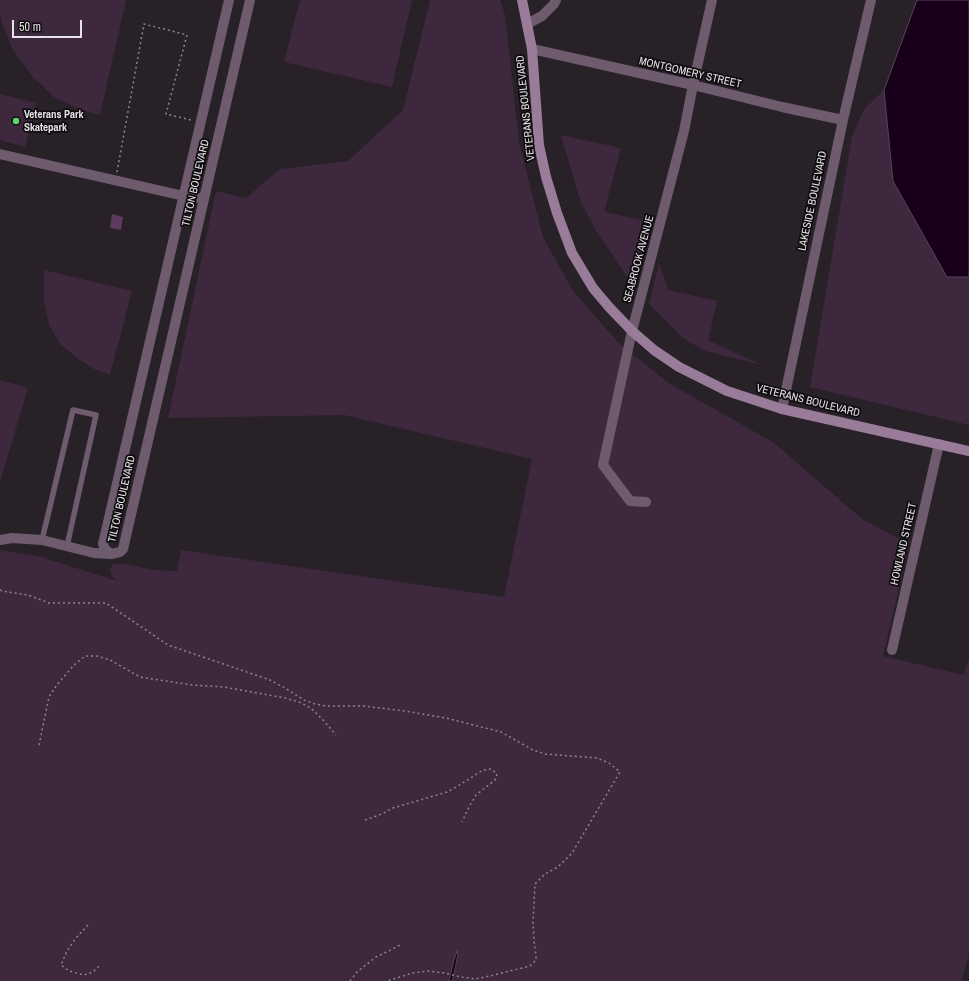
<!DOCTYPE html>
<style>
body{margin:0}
#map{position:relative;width:969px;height:981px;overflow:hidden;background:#282128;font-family:"Archivo Narrow",sans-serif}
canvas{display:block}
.scale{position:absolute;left:12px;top:20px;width:70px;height:18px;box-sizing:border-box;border:2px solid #e7e2e7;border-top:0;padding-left:5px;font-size:12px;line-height:14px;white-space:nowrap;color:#e7e2e7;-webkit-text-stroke:3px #0f0c0f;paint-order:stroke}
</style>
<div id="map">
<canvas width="969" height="981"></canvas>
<div class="scale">50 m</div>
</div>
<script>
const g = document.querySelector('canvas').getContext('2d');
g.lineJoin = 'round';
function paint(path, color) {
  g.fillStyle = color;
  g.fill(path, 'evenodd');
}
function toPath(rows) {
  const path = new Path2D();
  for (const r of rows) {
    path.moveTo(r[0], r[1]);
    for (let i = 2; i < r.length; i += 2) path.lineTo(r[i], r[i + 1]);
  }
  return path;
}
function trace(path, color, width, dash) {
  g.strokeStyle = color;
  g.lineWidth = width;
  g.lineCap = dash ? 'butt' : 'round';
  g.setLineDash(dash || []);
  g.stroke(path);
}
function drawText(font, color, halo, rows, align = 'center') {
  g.font = font + ' "Archivo Narrow",sans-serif';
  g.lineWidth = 3.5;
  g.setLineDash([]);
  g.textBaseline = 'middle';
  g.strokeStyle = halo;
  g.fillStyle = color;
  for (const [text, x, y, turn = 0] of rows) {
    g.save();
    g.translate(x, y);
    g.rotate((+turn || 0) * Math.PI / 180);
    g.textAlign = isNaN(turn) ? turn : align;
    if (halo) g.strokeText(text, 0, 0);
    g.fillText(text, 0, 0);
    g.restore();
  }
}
paint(toPath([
 [0,0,126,0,100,115,81,110,54,97,33,77,13,50,2,24,0,13],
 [300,0,412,0,392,87,284,62],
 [430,0,500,0,505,15,519,142,543,237,573,291,617,341,668,383,773,442,862,519,903,541,910,541,883,656,963,675,969,659,969,952,962,981,0,981,0,550,38,556,117,581,113,577,110,571,112,564,125,564,153,570,177,571,181,550,504,597,532,459,344,415,168,418,216,191,246,198,280,169,348,161,403,110],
 [884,90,893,181,947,277,969,277,969,425,810,387,852,137,864,109],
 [0,94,36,103,25,147,0,140],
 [561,135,621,148,604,212,651,222,633,285,596,231,580,200],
 [659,263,668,290,717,301,708,340,762,365,705,351,683,338,649,304],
 [44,270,132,291,110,375,94,369,77,358,61,345,49,325,44,301],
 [0,380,28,388,0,482]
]), '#3d283e');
const water = toPath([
 [917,0,969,0,969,277,947,277,893,181,884,90,917,0],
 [457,951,458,954,455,969,452,981,449,981,454,960,457,951]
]);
paint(water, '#18001a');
trace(water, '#564458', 1);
paint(toPath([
 [112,214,123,217,121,230,110,228]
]), '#5e3960');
trace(toPath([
 [117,172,144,24,187,35,166,114,191,120],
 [0,590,2,591,28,595,49,603,106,603,168,645,270,680,285,688,304,700,315,704,326,706,363,706,405,711,446,718,501,732,533,750,545,754,597,758,609,763,620,772,572,853,558,867,545,874,535,884,533,922,534,941,536,956,536,960,530,966,490,976,475,979,461,977,445,973,427,971,413,973,387,981],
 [39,745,49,697,56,686,74,665,85,656,97,656,110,660,140,677,192,685,224,687,285,698,299,702,311,708,324,721,336,735],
 [365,820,382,814,393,808,447,792,458,786,483,770,491,769,497,774,495,780,476,795,468,809,462,822],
 [88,925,75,939,67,951,61,965,69,971,84,975,93,972,99,966],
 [350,981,357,972,376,957,393,949,400,945]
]), '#8c868c', 1.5, [2, 3]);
trace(toPath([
 [42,540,73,410,96,415,67,546]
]), '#6e5c6e', 5.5);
trace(toPath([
 [527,24,542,16,554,4,556,0],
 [532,49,693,85,782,107,843,120],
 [0,154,184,196,204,199],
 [782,409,843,120,871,0],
 [646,502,630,501,603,465,632,331,684,131,693,85,712,0],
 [0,540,12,538,42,540,94,553,111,554,120,552,123,549,250,0],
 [111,554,105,549,103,544,229,0],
 [892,650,939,444]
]), '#6e5c6e', 10);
trace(toPath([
 [522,0,532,49,539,145,546,177,557,213,572,253,593,288,609,307,632,331,654,350,679,367,727,391,782,409,969,451]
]), '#987c99', 10);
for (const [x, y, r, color] of [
 [16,121,4,"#5fd56b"]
]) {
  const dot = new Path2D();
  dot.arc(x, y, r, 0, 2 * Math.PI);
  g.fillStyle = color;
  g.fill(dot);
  trace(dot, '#0f0c0f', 1.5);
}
drawText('11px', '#e7e2e7', '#0f0c0f', [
 ["MONTGOMERY STREET",690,73,13],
 ["VETERANS BOULEVARD",526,108,-96],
 ["TILTON BOULEVARD",196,183,-77],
 ["LAKESIDE BOULEVARD",813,201,-78],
 ["SEABROOK AVENUE",639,259,-75],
 ["VETERANS BOULEVARD",808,401,14],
 ["TILTON BOULEVARD",122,499,-77],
 ["HOWLAND STREET",904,544,-77]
]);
drawText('bold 11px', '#e7e2e7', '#0f0c0f', [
 ["Veterans Park",24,115],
 ["Skatepark",24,128]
], 'left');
</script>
